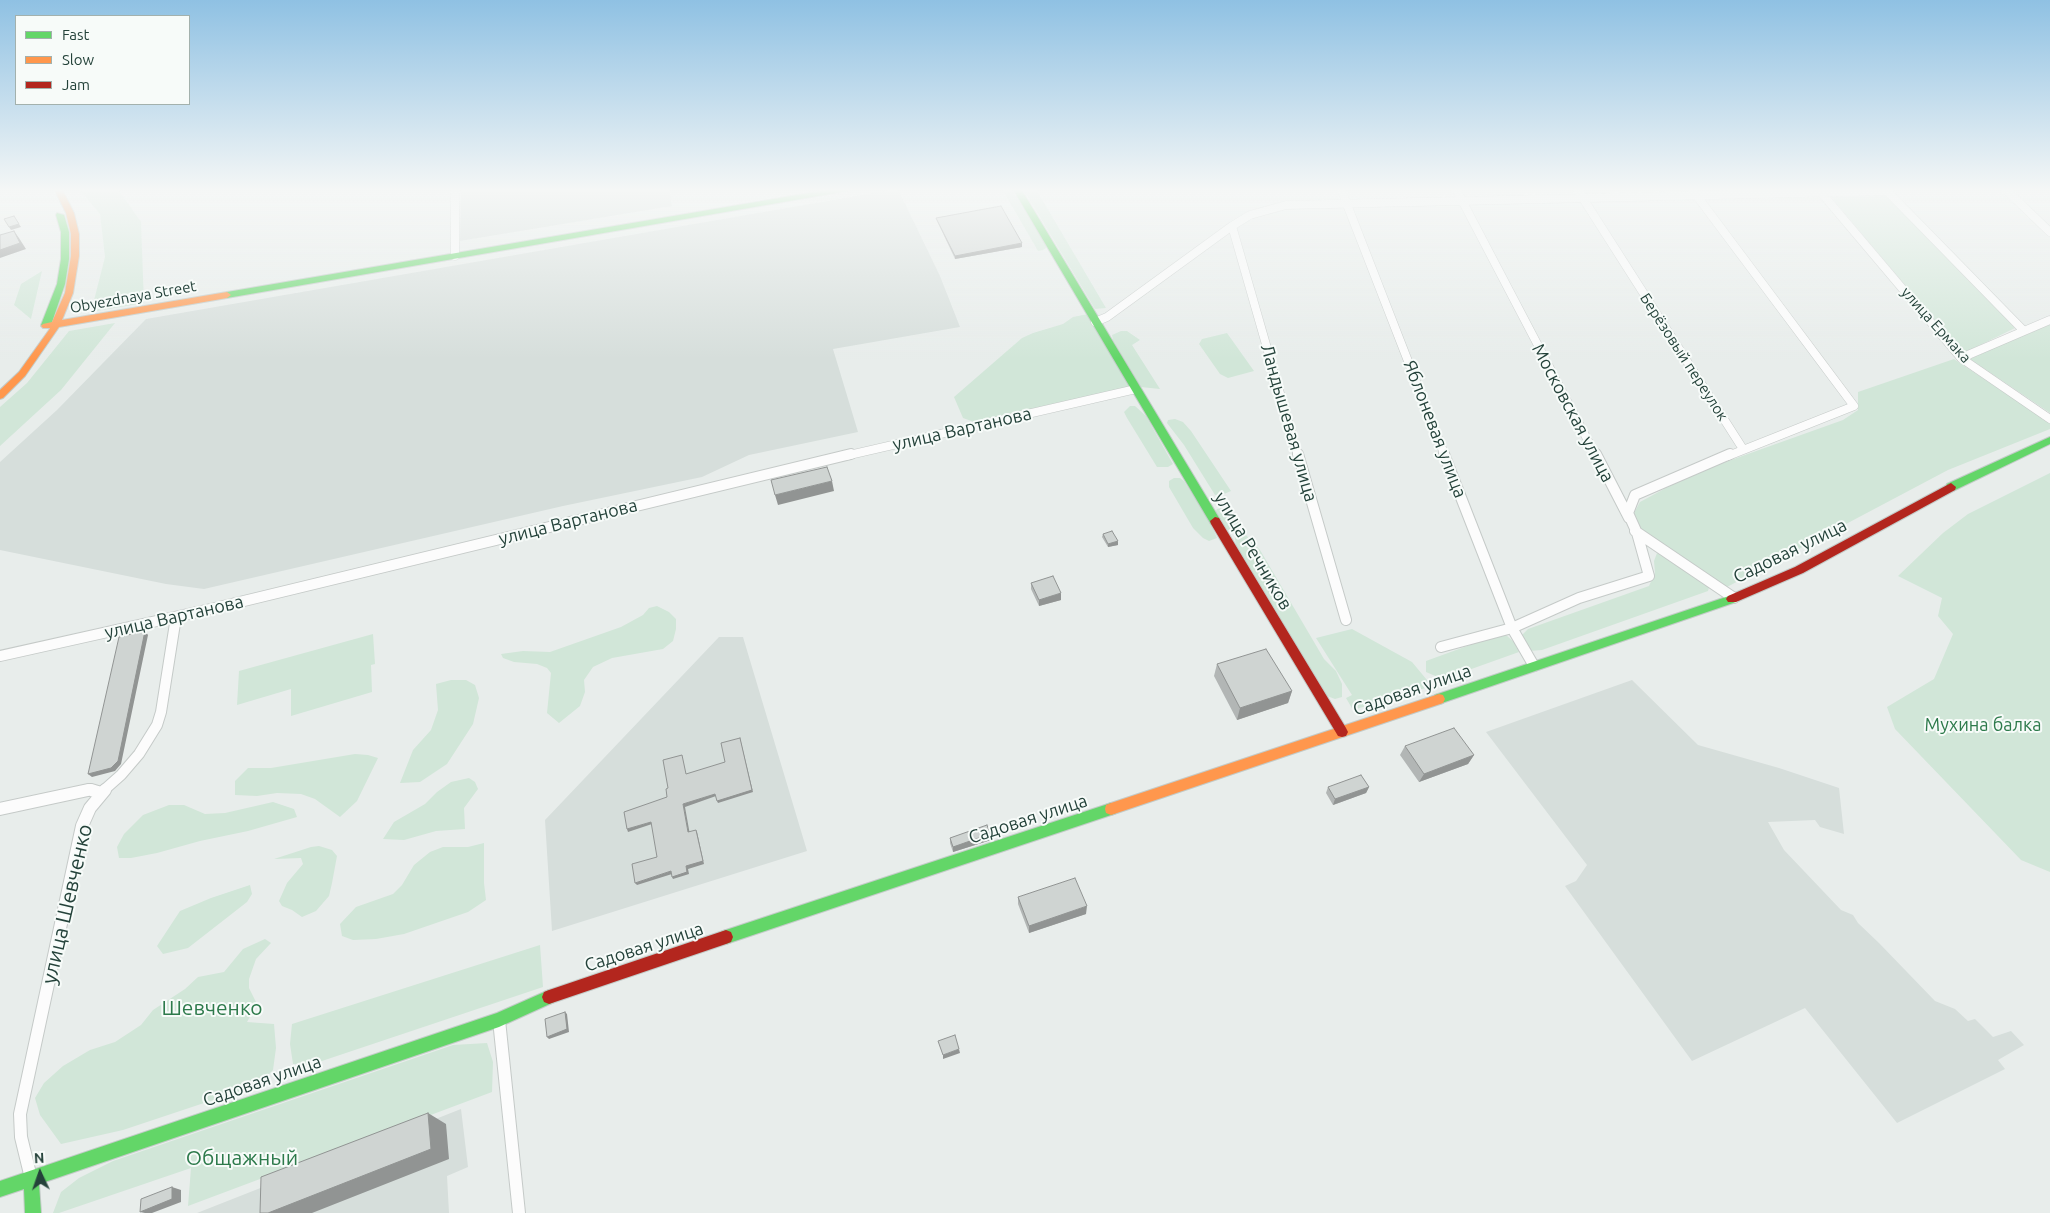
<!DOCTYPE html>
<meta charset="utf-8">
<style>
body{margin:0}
#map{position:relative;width:2050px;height:1213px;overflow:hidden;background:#e8edeb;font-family:Ubuntu,sans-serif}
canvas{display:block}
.legend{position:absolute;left:15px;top:15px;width:175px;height:90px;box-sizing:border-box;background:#f7fbf9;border:1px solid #a3b1ad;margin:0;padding:6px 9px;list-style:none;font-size:15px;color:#24423a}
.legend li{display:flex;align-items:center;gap:10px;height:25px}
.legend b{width:25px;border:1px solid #a3b1ad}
.north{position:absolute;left:15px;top:1148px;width:50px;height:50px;-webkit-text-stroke:4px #f7fbf9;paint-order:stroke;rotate:357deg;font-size:14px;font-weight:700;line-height:20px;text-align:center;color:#24423a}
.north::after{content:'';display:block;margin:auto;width:18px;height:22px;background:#24423a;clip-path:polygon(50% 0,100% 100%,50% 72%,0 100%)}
</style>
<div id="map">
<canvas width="2050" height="1213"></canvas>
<ul class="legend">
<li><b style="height:6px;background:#63d668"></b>Fast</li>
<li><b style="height:6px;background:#ff974d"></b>Slow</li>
<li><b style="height:6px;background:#b3261e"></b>Jam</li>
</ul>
<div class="north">N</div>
</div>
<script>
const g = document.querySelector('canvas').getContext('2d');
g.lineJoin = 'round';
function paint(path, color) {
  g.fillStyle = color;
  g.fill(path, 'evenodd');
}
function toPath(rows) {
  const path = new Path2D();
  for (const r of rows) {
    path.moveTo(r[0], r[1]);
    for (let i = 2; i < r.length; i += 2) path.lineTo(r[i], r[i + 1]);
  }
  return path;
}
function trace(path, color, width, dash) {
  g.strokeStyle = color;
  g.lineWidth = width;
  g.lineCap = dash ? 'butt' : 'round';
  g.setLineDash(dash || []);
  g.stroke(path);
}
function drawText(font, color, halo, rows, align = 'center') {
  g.font = font + ' Ubuntu,sans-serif';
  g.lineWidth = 4;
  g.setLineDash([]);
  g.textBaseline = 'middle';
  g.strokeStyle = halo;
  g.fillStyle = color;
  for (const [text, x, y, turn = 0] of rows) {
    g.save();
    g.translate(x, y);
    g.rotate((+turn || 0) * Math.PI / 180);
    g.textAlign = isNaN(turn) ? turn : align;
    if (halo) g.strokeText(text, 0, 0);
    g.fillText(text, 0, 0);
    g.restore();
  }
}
paint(toPath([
 [461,189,669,189,672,206,460,241],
 [896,189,898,189,940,276,960,327,833,349,858,432,749,455,702,477,563,506,204,589,166,584,0,550,0,462,57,410,146,319],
 [719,637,743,637,807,851,552,931,545,820],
 [1632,680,1698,745,1779,768,1839,788,1844,834,1820,827,1815,820,1768,822,1784,850,1841,910,1853,915,1858,923,1879,943,1935,1001,1955,1009,1968,1021,1975,1019,1993,1037,2011,1031,2024,1045,1998,1060,2005,1069,1897,1123,1805,1008,1692,1061,1565,886,1576,881,1587,865,1486,732],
 [461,1109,468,1167,447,1176,449,1213,197,1213]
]), '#d6dedb');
paint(toPath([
 [79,189,118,189,141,222,144,303,91,312,105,257,100,214],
 [1002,189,1011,189,1014,193,1047,247,1043,250,1038,251],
 [1023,189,1036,189,1106,308,1095,309],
 [1891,196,2015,328,1962,354,1831,197],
 [42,271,31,319,14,305,21,284],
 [1088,314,1130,387,974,422,963,418,954,397,1022,338,1033,333,1063,324,1073,317],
 [115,323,61,390,0,446,0,407,27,383,69,331],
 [2050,324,2050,413,1970,359,2025,334],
 [1121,331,1127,331,1140,340,1132,345,1160,389,1141,387,1113,340,1112,335],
 [1227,333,1254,371,1228,378,1220,374,1199,344,1202,339],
 [1954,359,2050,423,2050,429,1948,470,1727,587,1639,529,1634,513,1640,502,1677,482,1717,465,1843,420,1858,410,1858,392],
 [1130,406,1135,406,1146,416,1173,464,1168,467,1157,467,1127,418,1124,412],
 [1175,419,1183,422,1191,431,1231,491,1224,494,1215,495,1184,445,1167,423,1168,420],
 [2050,473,2050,872,2021,860,1895,729,1887,707,1934,679,1953,634,1938,616,1942,598,1898,576,1943,533,1968,514],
 [1174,478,1180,478,1184,481,1209,520,1217,538,1209,541,1203,538,1193,528,1169,487,1169,481],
 [1225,508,1235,516,1239,524,1237,528,1228,530,1223,528,1215,512,1217,509],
 [1244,533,1260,550,1324,659,1336,671,1342,684,1342,697,1335,699,1327,696,1236,547,1235,538,1237,534],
 [1657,553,1710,584,1708,591,1542,650,1529,651,1523,642,1522,635,1528,629,1649,586,1655,573,1654,561],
 [657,606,669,612,676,619,676,629,673,641,663,649,612,658,593,667,584,680,585,692,580,706,559,723,547,713,551,673,547,668,537,664,514,662,503,658,501,654,523,651,550,652,621,627,643,615,649,608],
 [1352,629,1412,662,1432,686,1353,710,1346,698,1352,695,1316,638],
 [373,634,375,664,371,665,372,692,291,716,291,689,237,705,239,671],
 [1506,635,1515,643,1519,652,1463,672,1440,678,1426,672,1426,661,1489,638],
 [451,680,466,680,475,685,479,698,473,724,447,764,420,782,400,783,413,750,431,730,438,710,436,684],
 [355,754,368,755,378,758,357,801,340,817,315,799,301,794,277,793,257,796,235,795,235,781,248,768,271,768],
 [469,778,475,782,478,789,464,808,465,829,436,831,404,840,383,839,394,822,425,804,437,792,451,782],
 [273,802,294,809,297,817,248,831,200,841,157,853,131,858,119,858,117,847,124,834,143,815,169,805,184,805,205,814,225,813],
 [484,843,484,883,486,900,468,912,404,934,376,939,353,940,342,936,340,924,356,907,393,894,402,885,414,865,430,852,443,847,468,847],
 [319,846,332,850,337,856,332,883,329,896,316,911,302,917,292,910,282,906,279,901,287,883,303,864,301,858,274,859,311,847],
 [250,885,252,894,247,902,188,948,163,954,157,946,180,911,211,898],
 [265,939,271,943,256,959,249,979,249,988,257,1004,247,1022,274,1024,276,1048,273,1070,258,1085,123,1130,61,1144,40,1115,35,1098,44,1083,63,1066,90,1050,115,1042,141,1025,153,1010,185,989,198,977,224,972,243,949],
 [540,945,543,987,310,1065,293,1064,290,1044,292,1024],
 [487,1043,493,1062,492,1092,188,1206,191,1168,59,1213,53,1213,61,1192,79,1178,113,1161,453,1045]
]), '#d1e6d8');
const streetFar2 = toPath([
 [455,189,455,256],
 [1341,189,1445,456],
 [1456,189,1596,456],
 [1577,189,1743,449],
 [1885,189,2023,330],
 [2005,189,2050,232],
 [1819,190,1961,358,2050,419],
 [1694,192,1854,406,1728,456],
 [1232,226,1298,456],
 [1095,322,1107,317,1232,226,1250,215,1286,205,1887,191],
 [1961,358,2050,320],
 [845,456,1136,389]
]);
const streetFar1 = toPath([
 [1298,454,1346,620],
 [1444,454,1512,628,1534,666],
 [1596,454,1629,518],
 [1635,531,1734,598],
 [1441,647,1512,628,1579,598,1649,576,1637,533,1628,513,1635,495,1730,454],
 [0,656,215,608,851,454],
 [82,791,90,789,95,791],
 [103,791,121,775,139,754,157,725,161,712,176,617]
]);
const street = toPath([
 [91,790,101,793],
 [0,809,88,790],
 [499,1020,519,1213],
 [31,1178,21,1137,20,1114,82,826,90,808,105,790]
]);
const fast = toPath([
 [832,189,851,189,847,191,227,298,223,295,227,292,832,189],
 [1013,189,1021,189,1219,518,1220,521,1219,524,1211,524,1013,189],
 [57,213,64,215,69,232,69,259,65,284,51,325,46,328,41,325,57,284,61,259,61,232,56,215,57,213],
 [2050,437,2050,444,1955,490,1951,491,1946,487,1947,484,2050,437],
 [1732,595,1736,596,1738,599,1736,602,1439,704,1435,703,1433,699,1435,695,1732,595],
 [1111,803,1116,805,1117,809,1116,813,1111,815,726,944,721,942,719,937,721,932,726,930,1111,803],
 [549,990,554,992,556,997,554,1002,499,1027,39,1184,41,1213,25,1213,24,1189,0,1197,0,1181,497,1013,549,990]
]);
const slow = toPath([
 [54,189,62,189,74,213,79,234,79,256,73,293,62,320,227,292,231,295,227,298,59,327,25,376,3,398,0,399,0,390,19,372,49,330,50,328,43,328,41,326,43,324,52,322,65,293,71,256,71,234,66,213,54,189],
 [1439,694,1443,695,1445,699,1443,703,1111,815,1106,813,1105,809,1106,805,1111,803,1439,694]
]);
const jam = toPath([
 [1951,483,1956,487,1955,490,1803,573,1736,602,1728,602,1726,599,1728,596,1795,567,1951,483],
 [1215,517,1219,518,1346,728,1348,732,1346,736,1342,737,1338,736,1211,524,1210,521,1215,517],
 [726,930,731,932,733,937,731,942,726,944,549,1004,544,1002,542,997,544,992,549,990,726,930]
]);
trace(streetFar2, '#c5cac8', 9);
trace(streetFar1, '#c5cac8', 12);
trace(street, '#c5cac8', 14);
trace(fast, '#c3cbc8', 2);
trace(slow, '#c3cbc8', 2);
trace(jam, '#c3cbc8', 2);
trace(streetFar2, '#fcfcfc', 8);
trace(streetFar1, '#fcfcfc', 10);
trace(street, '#fcfcfc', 12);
paint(fast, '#63d668');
paint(slow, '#ff974d');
paint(jam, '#b3261e');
paint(toPath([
 [936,218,1022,247,955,259,937,221],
 [1103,534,1118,545,1108,547,1102,537],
 [1031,583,1061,600,1039,606,1031,589],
 [1217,664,1292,691,1288,703,1237,720,1214,676],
 [1405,746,1474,755,1468,764,1419,782,1400,755],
 [1328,787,1369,787,1366,793,1333,805,1326,793],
 [950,838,991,840,953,852,950,843],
 [1018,897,1086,914,1029,933,1018,904]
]), '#b2b6b5');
paint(toPath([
 [14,216,21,227,11,230,9,227],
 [14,231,19,238,26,249,0,258,0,250],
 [1022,243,1022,247,955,259,955,256],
 [832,481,834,491,778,505,775,495],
 [1118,541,1118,545,1108,547,1108,544],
 [1061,593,1061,600,1039,606,1039,600],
 [145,631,148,635,121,764,115,771,92,777,88,774],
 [1292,691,1288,703,1237,720,1240,708],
 [740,738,753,792,718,803,717,801],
 [1474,755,1468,764,1419,782,1424,774],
 [1369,787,1366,793,1333,805,1335,799],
 [715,794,716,796,685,807,690,835,688,832,683,804],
 [651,822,652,824,628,832,627,829],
 [696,830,697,832,704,864,688,869,689,874,673,879,672,877,686,866],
 [990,834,991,840,953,852,953,847],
 [671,871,672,874,637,885,635,883],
 [1087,906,1086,914,1029,933,1029,926],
 [565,1012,567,1014,569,1032,549,1039,547,1037],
 [959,1049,960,1053,943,1059,943,1055],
 [428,1113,446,1124,449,1159,312,1213,268,1213],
 [172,1187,181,1190,181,1202,152,1213,145,1213,140,1212]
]), '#919493');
const building = toPath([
 [1001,206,1022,243,955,256,936,218,1001,206],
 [14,216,19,224,9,227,4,219,14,216],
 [14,231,20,243,0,250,0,235,14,231],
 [827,467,832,481,775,495,771,480,827,467],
 [1112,531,1118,541,1108,544,1103,534,1112,531],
 [1053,576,1061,593,1039,600,1031,583,1053,576],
 [145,631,118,761,111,768,88,774,119,637,145,631],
 [1266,649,1292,691,1240,708,1217,664,1266,649],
 [1454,728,1474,755,1424,774,1405,746,1454,728],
 [740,738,752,790,717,801,715,794,683,804,688,832,696,830,703,861,686,866,687,872,672,877,671,871,635,883,632,864,657,857,651,822,627,829,624,812,667,797,666,789,668,788,663,760,682,755,686,774,725,762,721,743,740,738],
 [1361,775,1369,787,1335,799,1328,787,1361,775],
 [987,825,990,834,953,847,950,838,987,825],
 [1075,878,1087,906,1029,926,1018,897,1075,878],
 [565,1012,567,1029,547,1037,545,1019,565,1012],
 [955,1035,959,1049,943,1055,938,1041,955,1035],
 [428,1113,431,1149,268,1213,260,1213,261,1177,428,1113],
 [172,1187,172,1199,140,1212,141,1199,172,1187]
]);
paint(building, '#cfd4d2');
trace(building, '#919493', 1);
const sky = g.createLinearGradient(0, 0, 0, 359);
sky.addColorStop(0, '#8fc1e3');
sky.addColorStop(0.53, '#f5f7f6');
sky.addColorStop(1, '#f5f7f600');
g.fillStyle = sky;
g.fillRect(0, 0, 2050, 359);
drawText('15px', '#24423a', '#f7fbf9', [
 ["Obyezdnaya Street",133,297,-10],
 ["улица Ермака",1936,325,48],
 ["Берёзовый переулок",1684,357,57]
]);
drawText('18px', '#24423a', '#f7fbf9', [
 ["Московская улица",1573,413,62],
 ["Ландышевая улица",1289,423,74],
 ["улица Вартанова",962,429,-13],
 ["Яблоневая улица",1435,429,69],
 ["улица Вартанова",568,522,-14],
 ["улица Речников",1253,551,59],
 ["Садовая улица",1790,551,-26],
 ["улица Вартанова",174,617,-13],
 ["Садовая улица",1412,690,-19],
 ["Садовая улица",1028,819,-18],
 ["Садовая улица",644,947,-18],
 ["Садовая улица",262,1081,-19]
]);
drawText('18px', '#2d7a4b', '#f7fbf9', [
 ["Мухина балка",1983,725]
]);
drawText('21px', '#24423a', '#f7fbf9', [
 ["улица Шевченко",67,904,-77]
]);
drawText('21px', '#2d7a4b', '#f7fbf9', [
 ["Шевченко",212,1008],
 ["Общажный",242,1158]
]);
</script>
